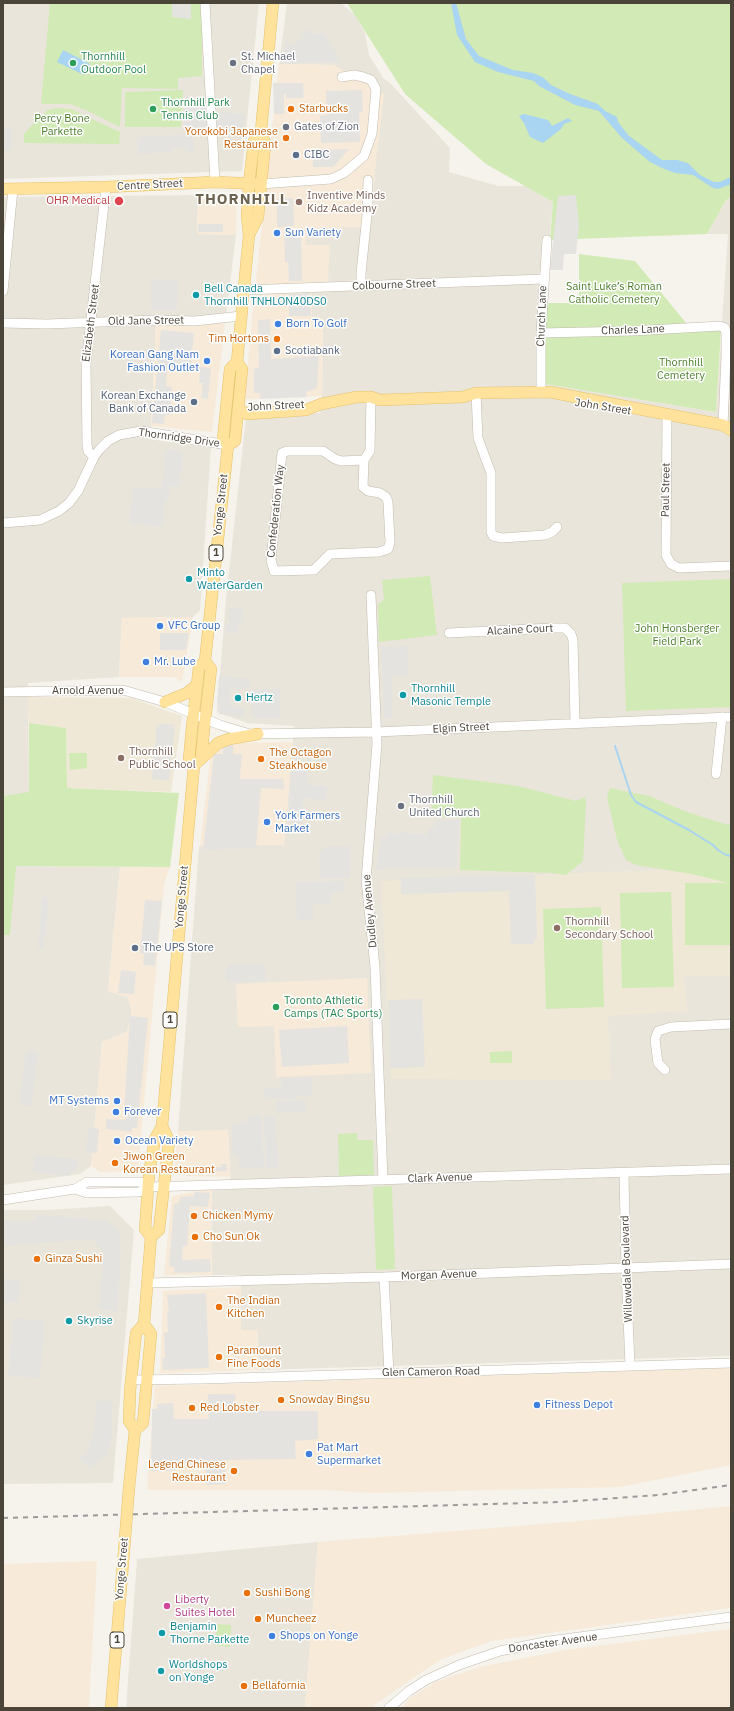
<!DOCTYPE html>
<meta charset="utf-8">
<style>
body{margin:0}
#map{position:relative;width:734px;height:1711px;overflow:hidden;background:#f6f3ec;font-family:"IBM Plex Sans",sans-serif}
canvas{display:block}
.frame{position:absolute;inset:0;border:4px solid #4b4439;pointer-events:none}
</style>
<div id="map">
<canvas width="734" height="1711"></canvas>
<div class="frame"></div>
</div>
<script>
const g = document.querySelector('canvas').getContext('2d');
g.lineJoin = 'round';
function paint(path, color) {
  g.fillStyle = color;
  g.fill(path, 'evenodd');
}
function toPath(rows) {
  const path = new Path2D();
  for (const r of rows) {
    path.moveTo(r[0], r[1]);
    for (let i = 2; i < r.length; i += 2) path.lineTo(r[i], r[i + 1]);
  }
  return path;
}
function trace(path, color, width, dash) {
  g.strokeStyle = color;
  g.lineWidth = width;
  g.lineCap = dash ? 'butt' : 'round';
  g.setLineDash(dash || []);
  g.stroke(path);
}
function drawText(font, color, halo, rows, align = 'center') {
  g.font = font + ' "IBM Plex Sans",sans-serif';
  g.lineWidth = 3;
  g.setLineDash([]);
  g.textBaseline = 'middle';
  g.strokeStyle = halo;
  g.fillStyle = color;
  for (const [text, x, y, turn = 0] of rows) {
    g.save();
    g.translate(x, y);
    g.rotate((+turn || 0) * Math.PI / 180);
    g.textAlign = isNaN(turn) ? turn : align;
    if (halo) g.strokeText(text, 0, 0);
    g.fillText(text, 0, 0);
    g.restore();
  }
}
paint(toPath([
 [3,3,259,3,242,171,3,179],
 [287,3,341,3,356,16,365,33,369,55,384,79,389,82,450,148,449,172,498,186,525,186,553,202,546,274,545,384,716,412,728,234,707,234,726,200,731,197,731,1356,259,1370,257,1330,241,1330,241,1275,212,1275,211,1234,212,1189,231,1190,228,1131,178,1131,199,846,284,844,294,726,247,723,217,712,226,599,246,418,320,413,322,396,323,318,312,318,311,283,330,245,305,245,307,227,370,227,375,171,334,65,279,64],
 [198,195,197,234,236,235,225,323,156,325,151,426,148,439,211,447,200,610,193,617,122,618,119,677,28,683,29,793,3,796,3,197],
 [15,866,120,867,108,991,127,997,131,1007,131,1020,126,1032,102,1042,91,1166,80,1174,3,1185,3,935,10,934],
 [110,1206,134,1230,113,1483,3,1484,3,1210,47,1210],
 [318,1542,305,1708,126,1708,137,1559]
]), '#eae5da');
paint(toPath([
 [279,64,334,65,384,94,375,171,370,227,307,228,306,245,330,245,328,282,311,283,312,318,323,318,322,396,245,399,252,318],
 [198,195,237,196,236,235,197,234],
 [225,323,212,432,151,426,156,325],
 [193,617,182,682,174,677,119,677,122,618],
 [293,742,284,845,200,846,211,751,225,743],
 [120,867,170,867,164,884,138,1171,100,1172,91,1166,102,1042,126,1032,131,1020,131,1007,127,997,108,992],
 [367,978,371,1073,276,1077,274,1026,238,1027,236,984],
 [228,1130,230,1177,190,1176,174,1174,178,1131],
 [212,1189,211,1234,212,1275,164,1275,172,1196],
 [241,1287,241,1330,257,1330,259,1370,160,1373,163,1291],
 [731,1368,731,1465,620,1487,373,1493,326,1490,147,1490,155,1386],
 [731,1506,731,1608,491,1641,440,1660,377,1703,372,1708,305,1708,318,1542,580,1521],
 [97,1561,89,1708,3,1708,3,1564],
 [731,1629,731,1708,401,1708,409,1699,435,1682,480,1667,565,1650]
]), '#f7ead8');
paint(toPath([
 [27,697,131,698,182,716,171,792,67,788,66,728,29,723],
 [730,867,731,976,684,976,687,1011,608,1016,611,1080,391,1079,381,881]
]), '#efe8d6');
paint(toPath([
 [50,3,202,3,202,76,178,78,178,89,122,88,120,127,90,112,70,104,41,104],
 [347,3,731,3,731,197,726,200,707,234,550,240,553,202,486,164,405,94],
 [183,90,181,127,125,127,125,92],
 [56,108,71,109,120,132,119,144,24,143,24,134,36,121,48,110],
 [579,254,635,261,687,324,545,331,545,303,579,303],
 [721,330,716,412,545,384,545,337],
 [430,576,437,635,379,642,378,604,384,600,382,580],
 [731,579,731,707,626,711,622,583],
 [29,723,66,728,67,788,179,793,170,867,16,866,10,935,3,935,3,796,29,792],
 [69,753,87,753,87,768,70,770],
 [433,775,518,786,576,801,585,797,586,804,583,861,566,875,552,873,460,870,461,818,431,816],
 [610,788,649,796,687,812,728,825,731,824,730,945,685,945,685,883,728,883,692,874,636,865,626,860,617,840,607,797],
 [671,892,674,987,622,988,620,893],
 [601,907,604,1007,546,1009,543,909],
 [512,1051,512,1063,490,1063,490,1052],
 [357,1133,357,1140,373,1140,374,1175,339,1176,338,1134],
 [392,1186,395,1269,376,1270,373,1187],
 [217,1624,231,1625,230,1647,215,1645]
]), '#d2eab5');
paint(toPath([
 [172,3,191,3,191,19,172,17],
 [304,30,309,30,312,34,324,33,341,62,284,63,285,41,295,44,303,36,301,31],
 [273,83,303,83,304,98,286,98,286,94,284,94,284,114,274,114],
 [362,90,363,112,359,113,360,142,321,143,320,116,327,115,326,91],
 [193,105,209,105,209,132,184,132,184,106,192,107],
 [217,112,245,114,243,131,217,128],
 [4,129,12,129,12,150,4,150],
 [193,134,194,151,186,152,186,147,172,148,172,152,138,154,137,137],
 [349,149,333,167,313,167,312,150],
 [576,195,579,225,576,254,564,254,563,270,550,270,558,196],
 [293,198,294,226,277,227,277,199],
 [198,224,223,224,223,232,198,232],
 [301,231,302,281,289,281,288,262,285,262,284,232],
 [151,279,178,280,177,310,151,310],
 [310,293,311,316,289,316,289,294],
 [270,319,271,359,319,356,317,388,306,392,307,397,260,399,260,393,254,393,254,369,259,368,258,320],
 [161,330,194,333,191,366,211,368,208,399,201,398,203,383,199,383,200,370,167,367,166,386,172,387,170,415,165,415,164,424,152,423],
 [165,450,183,451,180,486,170,486,169,501,165,501,164,526,130,524,132,487,162,489],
 [229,608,243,608,243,623,238,623,238,633,226,633,226,624,229,624],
 [160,633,189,633,186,650,160,650],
 [407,646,408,675,391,676,393,718,384,718,381,647],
 [219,676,250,679,249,690,231,689,229,706,245,708,244,717,219,714,220,705,217,704],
 [280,689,281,718,254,718,251,713,251,690],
 [168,724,175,725,169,781,152,779,157,725],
 [233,745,233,754,242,754,240,779,283,779,284,789,261,788,256,848,203,850,214,754,223,754,223,746],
 [291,769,308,770,307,785,327,786,326,800,303,798,302,823,288,823],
 [435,820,460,820,457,868,397,868,377,870,380,837,387,838,388,832,400,834,400,832,427,835,428,828,434,829],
 [350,846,350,878,320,878,319,854,325,847],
 [535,875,537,939,534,939,534,944,511,944,509,891,401,894,401,878],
 [345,881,345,893,331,893,331,904,313,904,313,920,297,920,296,882],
 [42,897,49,898,44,949,38,948],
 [145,900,162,901,155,966,143,965,144,954,140,953],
 [265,964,266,981,226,982,225,970,228,969,228,965],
 [121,970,136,972,134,994,118,993],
 [422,999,425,1067,390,1068,388,1000],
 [130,1016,148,1018,137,1128,132,1128,132,1132,106,1129,106,1119,124,1120,127,1118,128,1113,124,1111],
 [347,1026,349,1063,282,1067,279,1030],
 [26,1051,38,1052,32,1106,19,1105],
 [312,1077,312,1096,297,1096,297,1099,269,1099,269,1097,264,1097,264,1088,281,1088,281,1078],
 [306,1100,306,1112,276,1113,276,1101],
 [261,1115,264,1167,239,1169,239,1157,233,1157,232,1124,247,1123,247,1116],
 [276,1116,278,1168,266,1168,264,1117],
 [88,1128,99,1129,97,1153,86,1152],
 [35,1155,78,1159,76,1172,70,1171,69,1176,33,1172],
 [221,1164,227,1164,227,1171,196,1172,195,1165,203,1165,203,1168,221,1167],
 [195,1192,210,1193,208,1207,190,1206,187,1246,183,1246,182,1260,210,1259,211,1272,174,1273,174,1267,169,1266,174,1204,179,1203,180,1197,194,1196],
 [36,1215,106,1220,119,1230,121,1255,117,1312,98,1309,104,1253,92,1239,3,1246,3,1221,35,1221],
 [3,1279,21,1281,18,1302,3,1302],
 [206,1293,209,1368,163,1370,162,1358,165,1358,164,1333,168,1332,167,1313,169,1313,167,1295],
 [13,1318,45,1321,40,1378,8,1376],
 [208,1394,235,1394,236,1411,318,1411,318,1439,295,1441,296,1459,225,1460,226,1484,206,1485,205,1465,177,1464,176,1471,151,1471,152,1409,157,1409,157,1404,173,1403,174,1419,209,1419],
 [96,1401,113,1401,111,1440,107,1454,90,1469,78,1457,86,1454,94,1432]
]), '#e5e3e0');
paint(toPath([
 [451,3,456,3,466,39,479,56,513,70,533,73,544,78,551,85,570,94,598,104,605,111,617,117,618,122,629,136,662,160,677,160,688,163,700,175,714,182,720,182,731,177,731,184,718,189,713,188,693,175,675,173,662,168,650,162,622,138,599,111,575,105,539,86,534,81,498,72,475,62,457,35],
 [63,50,90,64,84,75,57,62],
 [524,114,548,120,552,126,568,118,572,121,564,124,561,129,543,143,530,137,524,123,519,116]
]), '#a9d4f2');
trace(toPath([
 [615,746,631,795,636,802,689,830,713,845,718,850,726,855,731,856]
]), '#a9d4f2', 2);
const minor = toPath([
 [205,3,215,182],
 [261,184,331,179,344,173,364,156,372,134,376,89,371,80,363,77,354,75,342,77],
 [361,286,361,273,367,215,368,180],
 [244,290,544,279],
 [3,291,13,189],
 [3,323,47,324,155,320,195,321,241,316],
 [541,333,632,331,720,326,725,328,726,334,726,356,723,425],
 [476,393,478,438,491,473,491,532,493,536,502,538,545,535,552,532,557,527],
 [541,393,541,333,547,240],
 [667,415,666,555,671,564,679,568,731,566],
 [94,457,88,451,87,445,86,363,106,187],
 [364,460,341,461,335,459,323,451,287,451,282,453,271,560,274,571,314,570,330,554,379,552,388,549,389,546,390,542,388,502,386,497,380,493,368,491,363,487,364,460,370,451,371,397],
 [3,523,40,520,59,511,69,503,78,491,94,457,99,450,108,441,119,435,141,431,228,445],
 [371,595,377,744,366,880,375,967,383,1180],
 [449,633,552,628,565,628,571,634,573,640,575,722],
 [3,692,123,690,165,702,220,725,250,734,375,732,731,717],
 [716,774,722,717],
 [665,1070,658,1063,657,1056,655,1039,658,1031,671,1027,731,1024],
 [624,1173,626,1269,630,1366],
 [75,1189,87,1193,139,1192,149,1187,731,1169],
 [3,1200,75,1189,87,1182,141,1182,149,1187],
 [384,1277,389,1373],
 [148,1283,384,1277,731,1264],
 [132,1380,204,1379,731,1363],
 [389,1708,409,1691,426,1680,459,1665,500,1651,549,1641,731,1617]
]);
const major = toPath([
 [3,189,106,187,215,182,261,184],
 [249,235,258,217,260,197,265,143,261,131,273,3],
 [238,409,247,414,306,410,321,404,357,397,371,397,380,400,463,397,476,393,550,392,723,425,731,430],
 [228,445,235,441,242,369,237,362],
 [165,702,187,693,197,685],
 [201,759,218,743,229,739,258,734],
 [194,765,189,759,192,727,199,667,205,661,228,445,223,439,230,369,237,362,249,235,247,216,249,183,254,141,261,131],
 [151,1237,159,1230,169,1141,162,1126],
 [135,1430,143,1423,151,1334,144,1324],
 [129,1488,135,1430,129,1421,130,1391,136,1333,144,1324,151,1237,145,1229,149,1174,155,1139,162,1126,194,765,201,759,204,730,211,669,205,661],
 [111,1708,124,1551]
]);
trace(minor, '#c2bbae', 10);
trace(major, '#e6c16a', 12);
trace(minor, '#fff', 9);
trace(major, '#ffe39c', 11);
trace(toPath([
 [3,1518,562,1502,658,1495,731,1485]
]), '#9a9a9a', 2, [5, 5]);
const majorBridge = toPath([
 [124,1551,129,1488]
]);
trace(majorBridge, '#e6c16a', 12, []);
trace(majorBridge, '#ffe39c', 11);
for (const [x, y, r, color] of [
 [73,63,4,"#2e9e5b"],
 [233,63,4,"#6b7280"],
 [153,109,4,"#2e9e5b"],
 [291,109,4,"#e8710a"],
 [286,127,4,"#6b7280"],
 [286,138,4,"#e8710a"],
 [296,155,4,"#5c6f8a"],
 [119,201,5,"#e0444e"],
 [299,202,4,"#8d6e63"],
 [277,233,4,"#3f7fe0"],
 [196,295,4,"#0f9aa8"],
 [278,324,4,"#3f7fe0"],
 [277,339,4,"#e8710a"],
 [277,351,4,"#5c6f8a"],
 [207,361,4,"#3f7fe0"],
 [194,402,4,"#5c6f8a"],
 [189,579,4,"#0f9aa8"],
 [160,626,4,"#3f7fe0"],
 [146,662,4,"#3f7fe0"],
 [403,695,4,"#0f9aa8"],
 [238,698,4,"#0f9aa8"],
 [121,758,4,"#8d6e63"],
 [261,759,4,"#e8710a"],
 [401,806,4,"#6b7280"],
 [267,822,4,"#3f7fe0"],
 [557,928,4,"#8d6e63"],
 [135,948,4,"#5c6f8a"],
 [276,1007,4,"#2e9e5b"],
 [117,1101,4,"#3f7fe0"],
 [116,1112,4,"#3f7fe0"],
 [117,1141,4,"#3f7fe0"],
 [115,1163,4,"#e8710a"],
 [194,1216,4,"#e8710a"],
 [195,1237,4,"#e8710a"],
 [37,1259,4,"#e8710a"],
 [219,1307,4,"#e8710a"],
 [69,1321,4,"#0f9aa8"],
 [219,1357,4,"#e8710a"],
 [281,1400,4,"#e8710a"],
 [537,1405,4,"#3f7fe0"],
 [192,1408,4,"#e8710a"],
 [309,1454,4,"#3f7fe0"],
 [234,1471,4,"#e8710a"],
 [247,1593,4,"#e8710a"],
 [167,1606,4,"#d1479c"],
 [258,1619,4,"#e8710a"],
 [162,1633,4,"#0f9aa8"],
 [272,1636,4,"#3f7fe0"],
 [161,1671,4,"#0f9aa8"],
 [244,1686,4,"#e8710a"]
]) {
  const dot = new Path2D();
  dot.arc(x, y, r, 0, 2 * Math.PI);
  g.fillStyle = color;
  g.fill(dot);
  trace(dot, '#fff', 1.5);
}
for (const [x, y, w] of [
 [216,553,14],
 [170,1020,14],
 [117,1640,14]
]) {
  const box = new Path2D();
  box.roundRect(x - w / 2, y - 8, w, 16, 3);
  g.fillStyle = '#fff';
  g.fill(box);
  trace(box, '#4b4439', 1);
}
drawText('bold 10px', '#4b4439', null, [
 ["1",216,553],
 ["1",170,1020],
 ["1",117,1640]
]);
drawText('11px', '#27864d', '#fff', [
 ["Thornhill",81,57],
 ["Outdoor Pool",81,70],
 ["Thornhill Park",161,103],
 ["Tennis Club",161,116],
 ["Toronto Athletic",284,1001],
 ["Camps (TAC Sports)",284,1014]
], 'left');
drawText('11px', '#5b616d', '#fff', [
 ["St. Michael",241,57],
 ["Chapel",241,70],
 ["Gates of Zion",294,127],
 ["Thornhill",409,800],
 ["United Church",409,813]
], 'left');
drawText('11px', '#c56008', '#fff', [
 ["Starbucks",299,109],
 ["Yorokobi Japanese",278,132,"right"],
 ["Restaurant",278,145,"right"],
 ["Tim Hortons",269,339,"right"],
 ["The Octagon",269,753],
 ["Steakhouse",269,766],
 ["Jiwon Green",123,1157],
 ["Korean Restaurant",123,1170],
 ["Chicken Mymy",202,1216],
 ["Cho Sun Ok",203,1237],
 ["Ginza Sushi",45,1259],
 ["The Indian",227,1301],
 ["Kitchen",227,1314],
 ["Paramount",227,1351],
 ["Fine Foods",227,1364],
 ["Snowday Bingsu",289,1400],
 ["Red Lobster",200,1408],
 ["Legend Chinese",226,1465,"right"],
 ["Restaurant",226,1478,"right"],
 ["Sushi Bong",255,1593],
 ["Muncheez",266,1619],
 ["Bellafornia",252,1686]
], 'left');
drawText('11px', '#4a7f2a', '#fff', [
 ["Percy Bone",62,119],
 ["Parkette",62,132],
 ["Saint Luke’s Roman",614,287],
 ["Catholic Cemetery",614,300],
 ["Thornhill",681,363],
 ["Cemetery",681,376],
 ["John Honsberger",677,629],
 ["Field Park",677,642]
]);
drawText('11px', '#4e5e75', '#fff', [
 ["CIBC",304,155],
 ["Scotiabank",285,351],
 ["Korean Exchange",186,396,"right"],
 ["Bank of Canada",186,409,"right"],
 ["The UPS Store",143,948]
], 'left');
drawText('11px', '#4b4439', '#fff', [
 ["Centre Street",150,185,-3],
 ["Colbourne Street",394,285,-2],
 ["Church Lane",542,316,-88],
 ["Old Jane Street",146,321,-1],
 ["Elizabeth Street",91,323,-83],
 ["Charles Lane",633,330,-2],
 ["John Street",276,406,-3],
 ["John Street",603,407,9],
 ["Thornridge Drive",179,438,8],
 ["Paul Street",666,490,-89],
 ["Yonge Street",221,505,-84],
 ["Confederation Way",276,511,-84],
 ["Alcaine Court",520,630,-3],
 ["Arnold Avenue",88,691],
 ["Elgin Street",461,728,-3],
 ["Yonge Street",182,897,-85],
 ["Dudley Avenue",370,911,-95],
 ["Clark Avenue",440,1178,-2],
 ["Willowdale Boulevard",627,1269,-92],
 ["Morgan Avenue",439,1275,-2],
 ["Glen Cameron Road",431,1372,-1],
 ["Yonge Street",122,1569,-85],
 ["Doncaster Avenue",553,1643,-8]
]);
drawText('11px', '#785e54', '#fff', [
 ["Inventive Minds",307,196],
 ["Kidz Academy",307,209],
 ["Thornhill",129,752],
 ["Public School",129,765],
 ["Thornhill",565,922],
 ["Secondary School",565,935]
], 'left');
drawText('11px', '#be3a42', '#fff', [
 ["OHR Medical",110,201]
], 'right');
drawText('11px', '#366cbe', '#fff', [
 ["Sun Variety",285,233],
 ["Born To Golf",286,324],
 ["Korean Gang Nam",199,355,"right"],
 ["Fashion Outlet",199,368,"right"],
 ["VFC Group",168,626],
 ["Mr. Lube",154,662],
 ["York Farmers",275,816],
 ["Market",275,829],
 ["MT Systems",109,1101,"right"],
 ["Forever",124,1112],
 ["Ocean Variety",125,1141],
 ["Fitness Depot",545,1405],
 ["Pat Mart",317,1448],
 ["Supermarket",317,1461],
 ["Shops on Yonge",280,1636]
], 'left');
drawText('11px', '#0d838f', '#fff', [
 ["Bell Canada",204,289],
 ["Thornhill TNHLON40DS0",204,302],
 ["Minto",197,573],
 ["WaterGarden",197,586],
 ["Thornhill",411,689],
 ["Masonic Temple",411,702],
 ["Hertz",246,698],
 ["Skyrise",77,1321],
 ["Benjamin",170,1627],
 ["Thorne Parkette",170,1640],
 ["Worldshops",169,1665],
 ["on Yonge",169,1678]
], 'left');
drawText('11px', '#b23c85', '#fff', [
 ["Liberty",175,1600],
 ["Suites Hotel",175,1613]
], 'left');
g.letterSpacing = '1px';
drawText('bold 15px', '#6e6250', '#fff', [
 ["THORNHILL",242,200]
]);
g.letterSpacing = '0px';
</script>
